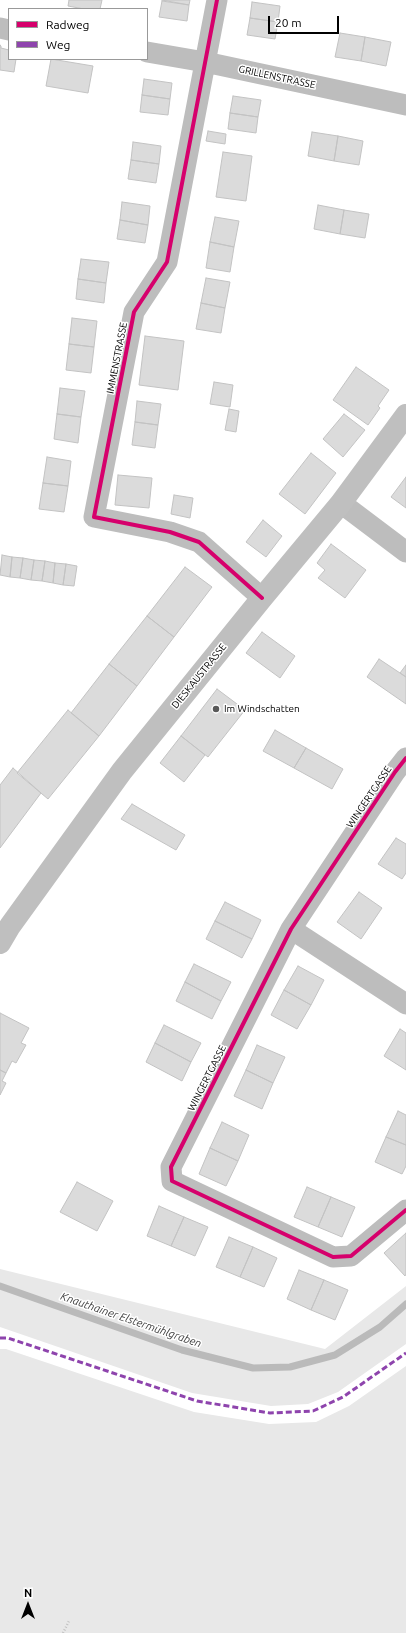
<!DOCTYPE html>
<meta charset="utf-8">
<style>
body{margin:0}
#map{position:relative;width:406px;height:1633px;overflow:hidden;background:#fff;font-family:Ubuntu,sans-serif}
canvas{display:block}
.legend{position:absolute;left:8px;top:8px;width:140px;height:52px;box-sizing:border-box;background:#fff;border:1px solid #999;margin:0;padding:5px 7px;list-style:none;font-size:12px;color:#000}
.legend li{display:flex;align-items:center;gap:8px;height:20px}
.legend b{width:20px;border:1px solid #999}
.north{position:absolute;left:8px;top:1585px;width:40px;height:40px;-webkit-text-stroke:3px #fff;paint-order:stroke;rotate:0deg;font-size:11px;font-weight:700;line-height:16px;text-align:center;color:#000}
.north::after{content:'';display:block;margin:auto;width:14px;height:18px;background:#000;clip-path:polygon(50% 0,100% 100%,50% 72%,0 100%)}
.scale{position:absolute;left:268px;top:16px;width:71px;height:18px;box-sizing:border-box;border:2px solid #000;border-top:0;padding-left:5px;font-size:12px;line-height:14px;white-space:nowrap;color:#000;-webkit-text-stroke:3px #fff;paint-order:stroke}
</style>
<div id="map">
<canvas width="406" height="1633"></canvas>
<ul class="legend">
<li><b style="height:5px;background:#d6006c"></b>Radweg</li>
<li><b style="height:5px;background:#8e44ad"></b>Weg</li>
</ul>
<div class="north">N</div>
<div class="scale">20 m</div>
</div>
<script>
const g = document.querySelector('canvas').getContext('2d');
g.lineJoin = 'round';
function paint(path, color) {
  g.fillStyle = color;
  g.fill(path, 'evenodd');
}
function toPath(rows) {
  const path = new Path2D();
  for (const r of rows) {
    path.moveTo(r[0], r[1]);
    for (let i = 2; i < r.length; i += 2) path.lineTo(r[i], r[i + 1]);
  }
  return path;
}
function trace(path, color, width, dash) {
  g.strokeStyle = color;
  g.lineWidth = width;
  g.lineCap = dash ? 'butt' : 'round';
  g.setLineDash(dash || []);
  g.stroke(path);
}
function drawText(font, color, halo, rows, align = 'center') {
  g.font = font + ' Ubuntu,sans-serif';
  g.lineWidth = 3;
  g.setLineDash([]);
  g.textBaseline = 'middle';
  g.strokeStyle = halo;
  g.fillStyle = color;
  for (const [text, x, y, turn = 0] of rows) {
    g.save();
    g.translate(x, y);
    g.rotate((+turn || 0) * Math.PI / 180);
    g.textAlign = isNaN(turn) ? turn : align;
    if (halo) g.strokeText(text, 0, 0);
    g.fillText(text, 0, 0);
    g.restore();
  }
}
paint(toPath([
 [0,1269,325,1349,406,1286,406,1344,338,1392,308,1404,271,1406,192,1393,0,1327],
 [0,1349,6,1349,194,1412,269,1424,316,1422,349,1406,406,1366,406,1633,0,1633]
]), '#e8e8e8');
trace(toPath([
 [0,1286,182,1350,253,1368,290,1367,335,1355,380,1327,406,1304]
]), '#bababa', 7);
const building = toPath([
 [69,0,102,0,100,9,84,9,68,6,69,0],
 [162,0,190,0,189,5,162,0],
 [162,1,189,5,187,21,159,17,162,1],
 [252,2,280,6,278,22,250,18,252,2],
 [250,18,278,22,275,39,247,35,250,18],
 [340,33,365,37,361,61,335,57,340,33],
 [365,37,391,42,386,66,361,61,365,37],
 [0,45,1,46,1,48,9,50,9,59,16,59,14,72,0,70,0,45],
 [51,59,93,66,88,93,46,86,51,59],
 [144,79,172,83,170,99,142,95,144,79],
 [142,95,170,99,168,115,140,112,142,95],
 [233,96,261,100,258,117,230,113,233,96],
 [230,113,258,117,256,133,228,129,230,113],
 [208,131,226,134,225,144,206,141,208,131],
 [312,132,338,136,334,161,308,156,312,132],
 [338,136,363,141,359,165,334,161,338,136],
 [133,142,161,146,159,164,131,160,133,142],
 [223,152,252,156,246,201,216,197,223,152],
 [131,160,159,164,156,183,128,179,131,160],
 [122,202,150,206,148,225,120,220,122,202],
 [318,205,344,210,340,234,314,229,318,205],
 [344,210,369,214,365,238,340,234,344,210],
 [215,217,239,221,234,247,210,242,215,217],
 [120,220,148,225,145,243,117,239,120,220],
 [210,242,234,247,230,272,206,268,210,242],
 [81,259,109,262,106,283,78,279,81,259],
 [206,278,230,282,225,308,201,303,206,278],
 [78,279,106,283,104,303,76,299,78,279],
 [201,303,225,308,221,333,196,329,201,303],
 [72,318,97,321,94,347,69,344,72,318],
 [145,336,184,341,178,390,139,385,145,336],
 [69,344,94,347,91,373,66,370,69,344],
 [356,367,389,390,378,406,380,408,368,425,333,400,356,367],
 [214,382,233,385,230,407,210,404,214,382],
 [60,388,85,391,81,417,57,414,60,388],
 [137,401,161,404,158,425,135,422,137,401],
 [229,409,239,411,236,432,225,430,229,409],
 [57,414,81,417,78,443,54,439,57,414],
 [344,414,365,430,343,457,323,439,344,414],
 [135,422,158,425,155,448,132,445,135,422],
 [311,453,336,473,305,514,279,494,311,453],
 [47,457,71,461,68,486,43,483,47,457],
 [118,475,152,478,149,508,115,505,118,475],
 [406,477,406,508,391,497,406,477],
 [43,483,68,486,64,512,39,509,43,483],
 [174,495,193,498,190,518,171,514,174,495],
 [263,520,282,536,266,557,246,542,263,520],
 [331,544,366,570,345,598,318,578,325,570,317,563,331,544],
 [2,555,12,557,10,577,0,575,2,555],
 [12,557,23,558,20,578,10,577,12,557],
 [23,558,34,560,31,580,20,578,23,558],
 [34,560,45,561,42,581,31,580,34,560],
 [45,561,55,563,53,583,42,581,45,561],
 [55,563,66,564,63,585,53,583,55,563],
 [66,564,77,566,74,586,63,585,66,564],
 [185,567,212,587,174,637,147,616,185,567],
 [147,616,174,637,137,686,109,664,147,616],
 [262,632,295,656,280,678,246,653,262,632],
 [379,659,406,677,406,704,367,677,379,659],
 [109,664,137,686,99,736,71,713,109,664],
 [406,665,406,677,400,673,406,665],
 [217,689,245,710,208,757,181,736,217,689],
 [68,710,99,736,48,799,17,773,68,710],
 [275,730,306,748,294,768,263,751,275,730],
 [181,736,205,755,184,782,160,763,181,736],
 [306,748,343,769,332,789,294,768,306,748],
 [13,768,41,793,0,848,0,785,13,768],
 [132,804,185,835,176,850,121,819,132,804],
 [396,838,406,844,406,873,402,879,378,864,396,838],
 [359,892,382,908,361,939,337,922,359,892],
 [225,902,261,920,252,939,215,921,225,902],
 [215,921,252,939,242,958,206,939,215,921],
 [194,964,231,982,221,1001,185,982,194,964],
 [298,966,324,980,311,1005,284,990,298,966],
 [185,982,221,1001,212,1019,176,1001,185,982],
 [284,990,311,1005,297,1029,271,1015,284,990],
 [0,1013,29,1028,21,1043,26,1045,16,1063,12,1061,6,1073,0,1070,0,1013],
 [164,1025,201,1043,191,1062,155,1043,164,1025],
 [400,1029,406,1033,406,1070,384,1056,400,1029],
 [155,1043,191,1062,182,1081,146,1062,155,1043],
 [257,1045,285,1057,273,1083,246,1070,257,1045],
 [0,1070,6,1073,2,1081,6,1083,0,1095,0,1070],
 [246,1070,273,1083,262,1109,234,1096,246,1070],
 [398,1111,406,1115,406,1145,386,1137,398,1111],
 [222,1122,249,1135,238,1161,210,1148,222,1122],
 [386,1137,406,1145,406,1166,402,1174,375,1162,386,1137],
 [210,1148,238,1161,226,1186,199,1174,210,1148],
 [77,1182,113,1201,97,1231,60,1212,77,1182],
 [307,1187,331,1197,318,1227,294,1217,307,1187],
 [331,1197,355,1207,342,1237,318,1227,331,1197],
 [159,1206,184,1217,171,1246,147,1236,159,1206],
 [184,1217,208,1227,195,1256,171,1246,184,1217],
 [406,1233,406,1274,405,1276,384,1253,406,1233],
 [229,1237,253,1247,240,1277,216,1267,229,1237],
 [253,1247,277,1258,264,1287,240,1277,253,1247],
 [299,1270,324,1280,311,1310,287,1299,299,1270],
 [324,1280,348,1290,335,1320,311,1310,324,1280]
]);
paint(building, '#dbdbdb');
trace(building, '#c3c3c3', 1);
trace(toPath([
 [63,1633,69,1621]
]), '#c2c2c2', 2.5, [1, 2]);
trace(toPath([
 [217,0,167,262,134,312,94,517,170,532,199,542,262,598],
 [0,28,9,30],
 [147,52,205,62,406,105],
 [341,503,406,552],
 [406,758,395,772,291,929,171,1167,172,1181,333,1257,351,1256,406,1210],
 [291,929,406,1004]
]), '#bdbdbd', 21);
trace(toPath([
 [0,943,10,926,122,771,262,598,341,503,406,415]
]), '#bfbfbf', 22);
trace(toPath([
 [0,1338,8,1338,197,1401,270,1413,313,1411,343,1397,406,1353]
]), '#8e44ad', 3, [6, 3]);
trace(toPath([
 [217,0,167,262,134,312,94,517,170,532,199,542,262,598],
 [406,758,395,772,291,929,171,1167,172,1181,333,1257,351,1256,406,1210]
]), '#d6006c', 4);
for (const [x, y, r, color] of [
 [216,709,4,"#595959"]
]) {
  const dot = new Path2D();
  dot.arc(x, y, r, 0, 2 * Math.PI);
  g.fillStyle = color;
  g.fill(dot);
  trace(dot, '#fff', 1.5);
}
drawText('10px', '#000', '#fff', [
 ["GRILLENSTRASSE",277,77,12],
 ["IMMENSTRASSE",117,358,-79],
 ["DIESKAUSTRASSE",199,676,-51],
 ["WINGERTGASSE",369,797,-56],
 ["WINGERTGASSE",207,1078,-63]
]);
drawText('10px', '#000', '#fff', [
 ["Im Windschatten",224,709]
], 'left');
drawText('italic 11px', '#3d3d3d', '#fff', [
 ["Knauthainer Elstermühlgraben",131,1320,19]
]);
</script>
